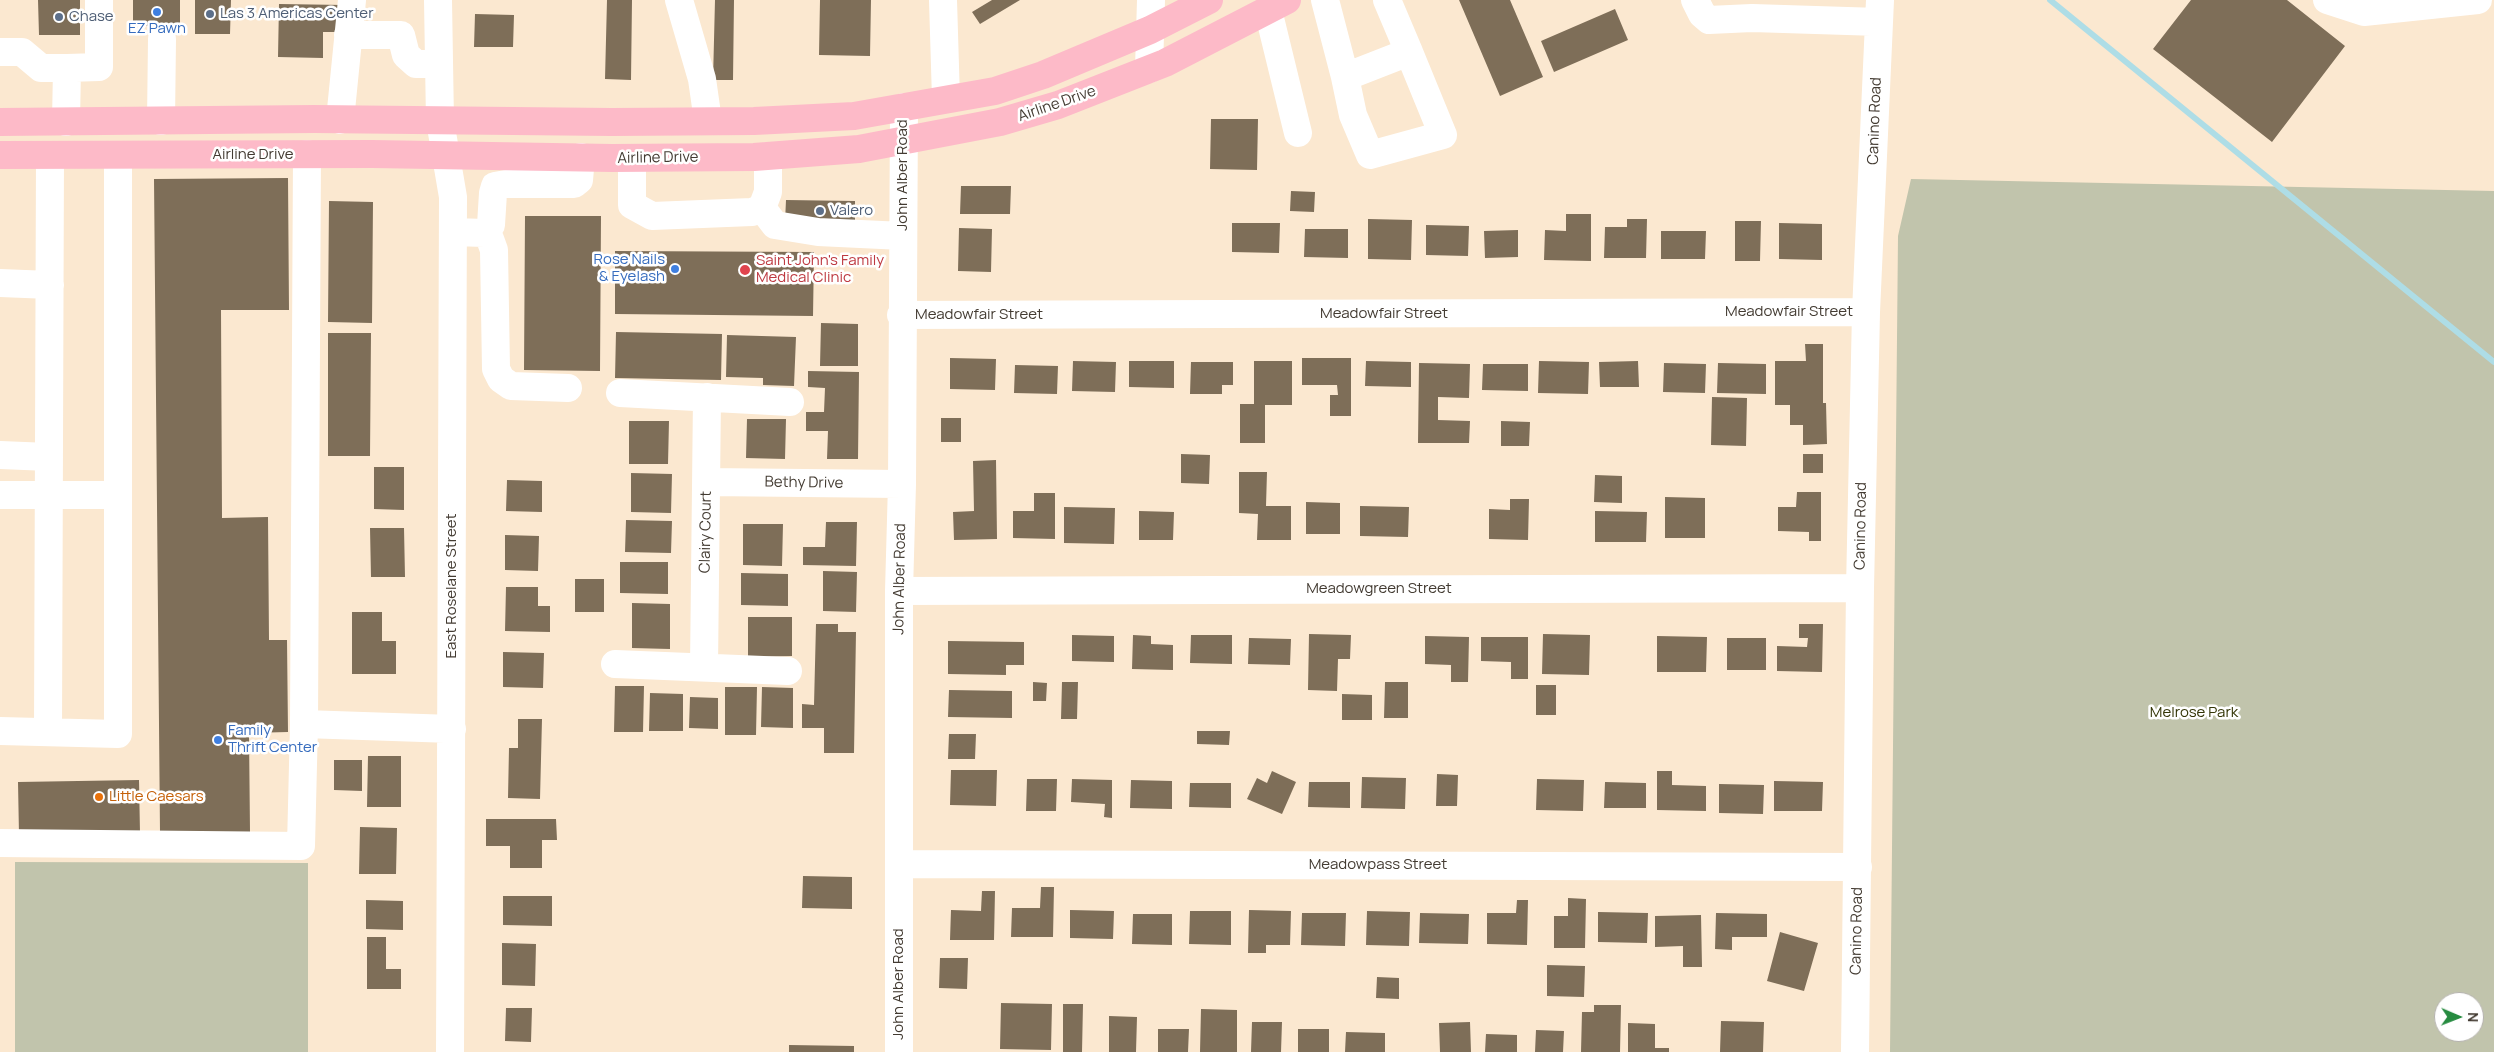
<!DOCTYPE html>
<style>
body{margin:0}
#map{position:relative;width:2494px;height:1052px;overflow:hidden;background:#fbe8d0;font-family:Manrope,sans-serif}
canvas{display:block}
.north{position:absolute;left:2434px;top:992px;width:50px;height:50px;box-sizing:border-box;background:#fff;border:1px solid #b4b1ad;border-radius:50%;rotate:91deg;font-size:14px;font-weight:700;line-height:20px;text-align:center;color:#433b32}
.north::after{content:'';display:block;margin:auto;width:18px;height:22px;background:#268b40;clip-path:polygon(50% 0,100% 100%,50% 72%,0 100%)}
</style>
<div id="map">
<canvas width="2494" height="1052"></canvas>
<div class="north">N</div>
</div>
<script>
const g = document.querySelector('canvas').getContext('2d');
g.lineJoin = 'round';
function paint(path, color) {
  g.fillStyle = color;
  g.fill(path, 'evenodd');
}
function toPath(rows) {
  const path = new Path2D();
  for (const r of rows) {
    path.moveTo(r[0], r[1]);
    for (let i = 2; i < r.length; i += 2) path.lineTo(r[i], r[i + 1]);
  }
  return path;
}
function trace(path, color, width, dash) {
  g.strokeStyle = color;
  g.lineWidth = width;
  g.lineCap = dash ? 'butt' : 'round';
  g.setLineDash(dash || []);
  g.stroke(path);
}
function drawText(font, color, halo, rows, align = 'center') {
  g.font = font + ' Manrope,sans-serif';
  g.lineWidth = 5;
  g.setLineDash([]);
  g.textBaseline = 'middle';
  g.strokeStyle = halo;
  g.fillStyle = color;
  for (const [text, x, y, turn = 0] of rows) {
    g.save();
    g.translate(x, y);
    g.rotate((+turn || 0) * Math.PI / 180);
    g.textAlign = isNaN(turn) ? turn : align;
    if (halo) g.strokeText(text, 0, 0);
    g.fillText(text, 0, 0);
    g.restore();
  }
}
paint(toPath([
 [1911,179,2494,191,2494,1052,1890,1052,1898,236],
 [2444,1002,2474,1002,2474,1032,2444,1032],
 [15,862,308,863,308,1052,15,1052]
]), '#c1c4ac');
trace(toPath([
 [2050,0,2494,362]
]), '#aedde6', 6);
paint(toPath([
 [38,0,80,0,80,35,39,35],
 [133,0,180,0,180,25,133,26],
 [195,0,231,0,230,34,195,34],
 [607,0,632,0,631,80,605,79],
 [715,0,734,0,733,80,713,80],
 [820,0,871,0,870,56,819,55],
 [992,0,1020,0,980,24,972,12],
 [1459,0,1510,0,1543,77,1500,96],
 [2191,0,2287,0,2345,46,2272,142,2153,49],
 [279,4,344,5,343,32,323,32,323,58,278,57],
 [1615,9,1628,40,1554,72,1541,41],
 [475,14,514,15,513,47,474,47],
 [1211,119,1258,119,1257,170,1210,169],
 [288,178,289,310,221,310,222,518,268,517,269,640,287,640,288,732,249,733,250,832,160,833,154,179],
 [961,186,1011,186,1010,214,960,214],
 [1291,191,1315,192,1314,212,1290,211],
 [786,200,855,201,855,223,785,222],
 [329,201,373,202,372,323,328,322],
 [1566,214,1591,214,1591,261,1544,260,1545,230,1566,231],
 [525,216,601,216,600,371,524,370],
 [1368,219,1412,220,1411,260,1368,259],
 [1627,219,1647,219,1646,258,1604,258,1605,227,1627,227],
 [1735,221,1761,221,1760,261,1735,261],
 [1232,223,1280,223,1279,253,1232,252],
 [1779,223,1822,224,1822,260,1779,259],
 [1426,225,1469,226,1468,256,1426,255],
 [959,228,992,229,991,272,958,271],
 [1305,229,1348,229,1348,258,1304,257],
 [1518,230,1518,257,1485,258,1484,231],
 [1661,231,1706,231,1705,259,1661,259],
 [615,251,814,252,813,316,615,314],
 [821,323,858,324,858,366,820,366],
 [616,332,722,334,721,380,615,378],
 [328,333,371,333,370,456,328,456],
 [727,335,796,337,794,386,763,385,763,378,726,377],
 [1805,344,1823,344,1823,403,1826,403,1827,444,1803,445,1803,425,1790,425,1790,405,1775,405,1775,361,1806,361],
 [950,358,996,359,995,390,950,389],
 [1302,358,1351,358,1351,416,1330,416,1330,395,1338,395,1337,385,1302,385],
 [1073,361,1116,362,1115,392,1072,391],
 [1129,361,1174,361,1174,388,1129,387],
 [1254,361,1292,361,1292,405,1265,405,1265,443,1240,443,1240,404,1254,404],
 [1366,361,1411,362,1411,387,1365,386],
 [1539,361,1589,362,1588,394,1538,393],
 [1638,361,1639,387,1600,387,1599,362],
 [1191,362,1233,362,1233,385,1222,385,1222,394,1190,394],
 [1419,363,1470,364,1469,398,1438,397,1438,420,1470,421,1469,443,1418,443],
 [1664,363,1706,364,1705,393,1663,392],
 [1718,363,1766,364,1766,394,1717,393],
 [1483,364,1528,364,1528,391,1482,390],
 [1015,365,1058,366,1057,394,1014,393],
 [808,371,859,372,858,459,827,459,828,431,806,431,806,412,824,412,825,388,808,387],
 [1712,397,1747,398,1746,446,1711,445],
 [941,418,961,418,961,442,941,442],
 [747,419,786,419,785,459,746,458],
 [629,421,669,421,668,464,629,464],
 [1501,421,1530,422,1529,446,1501,446],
 [1181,454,1210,455,1209,484,1181,483],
 [1803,454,1823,454,1823,473,1803,473],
 [996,460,997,539,954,540,953,512,974,511,973,461],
 [374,467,404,467,404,510,374,509],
 [1239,472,1267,472,1266,506,1291,506,1291,540,1257,540,1258,514,1239,513],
 [631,473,672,474,671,513,631,512],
 [1595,475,1622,476,1622,503,1594,502],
 [507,480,542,481,542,512,506,511],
 [1797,492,1821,492,1821,541,1809,541,1809,532,1778,531,1778,507,1796,507],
 [1034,493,1055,493,1055,539,1013,538,1013,511,1034,511],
 [1665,497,1705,498,1705,538,1665,538],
 [1510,499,1529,499,1528,540,1489,539,1489,509,1510,510],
 [1306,502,1340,503,1340,534,1306,534],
 [1360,506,1409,507,1408,537,1360,536],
 [1064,507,1115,508,1114,544,1064,543],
 [1139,511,1174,512,1173,540,1139,540],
 [1595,511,1647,512,1646,542,1595,542],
 [626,520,672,521,671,553,625,552],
 [826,522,857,522,856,566,803,565,803,547,825,547],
 [743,524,783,524,782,566,743,565],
 [370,528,404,528,405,577,371,577],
 [505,535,539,536,538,571,505,570],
 [620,562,668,562,668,594,620,593],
 [823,571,857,572,856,612,823,611],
 [741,573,788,574,788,606,741,605],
 [575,579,604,579,604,612,575,612],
 [506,587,538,587,538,606,550,606,550,632,505,631],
 [632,603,670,604,670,649,632,648],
 [352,612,382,612,382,641,396,641,396,674,352,674],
 [748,617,792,617,792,656,748,657],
 [816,624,838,624,838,632,856,632,854,753,824,753,824,728,802,728,802,704,814,705],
 [1799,624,1823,624,1822,672,1777,671,1777,646,1807,647,1808,638,1799,638],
 [1309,634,1351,635,1350,659,1338,659,1337,691,1308,690],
 [1543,634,1590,635,1589,675,1542,674],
 [1072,635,1114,636,1114,662,1072,661],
 [1133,635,1151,636,1151,644,1173,645,1173,670,1132,669],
 [1191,635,1232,635,1232,664,1190,663],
 [1425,636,1469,637,1468,682,1451,682,1451,665,1425,664],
 [1657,636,1707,637,1706,672,1657,672],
 [1481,637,1528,637,1528,679,1511,679,1511,662,1481,661],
 [1249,638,1291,639,1290,665,1248,664],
 [1727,638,1766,638,1766,670,1727,670],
 [948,641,1024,642,1024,665,1006,665,1006,675,948,674],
 [503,652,544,653,543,688,503,687],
 [1033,682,1047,683,1046,701,1033,701],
 [1062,682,1078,682,1077,719,1061,719],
 [1385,682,1408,682,1408,718,1384,718],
 [1536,685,1556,685,1556,715,1536,715],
 [615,686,644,686,643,732,614,732],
 [725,687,757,687,756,735,725,735],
 [762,687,793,688,793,728,761,727],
 [949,690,1012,691,1012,718,948,717],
 [650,693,683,694,683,731,649,731],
 [1342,694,1372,695,1372,720,1342,720],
 [690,697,718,698,718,729,689,728],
 [518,719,542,719,540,799,508,798,509,748,518,748],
 [1197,731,1230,731,1229,745,1197,744],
 [949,734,976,734,975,759,948,759],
 [368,756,401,756,401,807,367,807],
 [334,760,362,760,362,791,334,790],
 [951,770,997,770,996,806,950,805],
 [1272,771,1296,782,1282,814,1247,799,1257,778,1267,783],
 [1657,771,1672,771,1672,785,1706,786,1706,811,1657,810],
 [1437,774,1458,775,1457,806,1436,806],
 [1362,777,1406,778,1405,809,1361,808],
 [1027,779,1057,779,1056,811,1026,811],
 [1072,779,1112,780,1112,818,1104,817,1105,804,1071,802],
 [1537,779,1584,780,1583,811,1536,810],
 [139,780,140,833,19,835,18,782],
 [1131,780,1172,781,1172,809,1130,808],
 [1774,781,1823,782,1822,811,1774,811],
 [1309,782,1350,782,1350,808,1308,807],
 [1605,782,1646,783,1646,808,1604,808],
 [1190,783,1231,783,1231,808,1189,807],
 [1719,784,1764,785,1763,814,1719,813],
 [486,819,556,819,557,840,542,840,542,868,510,868,510,846,486,846],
 [360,827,397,828,396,874,359,874],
 [803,876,852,877,852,909,802,908],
 [1041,887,1054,887,1053,937,1011,937,1012,908,1040,908],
 [982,891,995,891,994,940,950,940,951,910,981,911],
 [503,896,552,896,552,926,503,925],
 [1568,898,1586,899,1585,948,1554,948,1554,916,1568,916],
 [366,900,403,901,403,930,366,929],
 [1517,900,1528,900,1527,945,1487,944,1487,913,1516,913],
 [1070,910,1114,911,1113,939,1070,938],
 [1249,910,1291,911,1290,945,1266,945,1266,953,1248,953],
 [1190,911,1231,911,1231,945,1189,944],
 [1367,911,1410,912,1409,946,1366,945],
 [1598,912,1648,913,1647,943,1598,942],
 [1302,913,1346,913,1345,946,1301,945],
 [1420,913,1469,914,1468,944,1419,943],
 [1716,913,1767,914,1767,937,1732,937,1732,950,1715,949],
 [1133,914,1172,914,1172,945,1132,944],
 [1701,915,1702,967,1683,967,1683,946,1655,947,1655,916],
 [1780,932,1818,943,1804,991,1767,981],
 [367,937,386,937,386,969,401,969,401,989,367,989],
 [502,943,536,944,535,986,502,985],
 [940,958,968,958,967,989,939,988],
 [1547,965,1585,966,1584,997,1547,996],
 [1377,977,1399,978,1399,999,1376,998],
 [1001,1003,1052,1004,1051,1050,1000,1049],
 [1063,1004,1083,1004,1082,1052,1063,1052],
 [1594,1005,1621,1005,1620,1052,1581,1052,1582,1012,1594,1012],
 [506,1008,532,1008,531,1042,505,1041],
 [1201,1009,1237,1010,1237,1052,1200,1052],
 [1109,1016,1137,1017,1136,1052,1109,1052],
 [1721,1021,1764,1022,1763,1052,1720,1052],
 [1252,1022,1282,1022,1281,1052,1251,1052],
 [1470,1022,1471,1052,1440,1052,1439,1023],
 [1628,1023,1655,1024,1655,1048,1669,1048,1669,1052,1628,1052],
 [1158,1029,1189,1029,1188,1052,1158,1052],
 [1298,1029,1329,1029,1329,1052,1298,1052],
 [1536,1030,1564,1031,1563,1052,1535,1052],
 [1346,1032,1385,1033,1385,1052,1345,1052],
 [1486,1034,1517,1035,1517,1052,1485,1052],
 [789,1045,854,1046,854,1052,789,1052]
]), '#7e6e58');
trace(toPath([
 [438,0,440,121,453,197,450,1052],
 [679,0,702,79,708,121],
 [943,0,946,99],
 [1325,0,1345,77,1409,52,1387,0],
 [1695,0,1702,14,1709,20,1752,18,1879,22],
 [2327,0,2364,12,2478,0],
 [1268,10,1298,133],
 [348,35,401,35,406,55,416,64,439,64],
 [0,52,22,52,41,68,67,68,66,122],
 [67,68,99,67,99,0],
 [1149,69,1151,0],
 [1345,77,1353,115,1370,155,1443,135,1409,52],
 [340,120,352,0],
 [161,121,162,39],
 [632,158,632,205,652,216,752,212,762,208,768,192,768,156],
 [762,208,775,225,818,232,903,236],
 [453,232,485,233,490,239,494,250,496,369,501,379,511,386,568,388],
 [485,233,491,225,493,193,495,186,506,184,574,184,579,180,581,157],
 [0,283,50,285],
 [901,315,1866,312],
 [620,393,790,402],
 [0,455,49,457],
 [707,482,902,484],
 [0,495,118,495],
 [899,591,1860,588],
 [615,664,788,671],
 [704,667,707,397],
 [304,724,452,729],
 [0,731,118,734,118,155],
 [48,732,50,155],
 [0,843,301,846,304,724,307,154],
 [899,864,1858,867],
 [899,1052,899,591,902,484,904,107],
 [1855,1052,1860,588,1866,312,1880,0]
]), '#fff', 28);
trace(toPath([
 [0,122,314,119,612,122,754,121,854,116,995,91,1043,75,1150,30,1209,0],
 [0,155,372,154,612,158,754,157,859,149,1000,122,1058,105,1165,63,1287,0]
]), '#fdbac8', 28);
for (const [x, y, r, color] of [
 [157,12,5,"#3f7fe0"],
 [210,14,5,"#5c6f8a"],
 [59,17,5,"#5c6f8a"],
 [820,211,5,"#5c6f8a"],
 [675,269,5,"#3f7fe0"],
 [745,270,6,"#e0444e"],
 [218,740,5,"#3f7fe0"],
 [99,797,5,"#e8710a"]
]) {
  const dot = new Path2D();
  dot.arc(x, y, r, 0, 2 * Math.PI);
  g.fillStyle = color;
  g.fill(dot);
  trace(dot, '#fff', 2);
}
drawText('15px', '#4e5e75', '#fff', [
 ["Las 3 Americas Center",220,14],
 ["Chase",69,17],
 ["Valero",830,211]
], 'left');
drawText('15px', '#366cbe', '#fff', [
 ["EZ Pawn",157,29],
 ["Rose Nails",665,260,"right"],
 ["& Eyelash",665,277,"right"],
 ["Family",228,731,"left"],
 ["Thrift Center",228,748,"left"]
]);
drawText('15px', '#433b32', '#fff', [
 ["Airline Drive",1057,104,-19],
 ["Canino Road",1875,121,-88],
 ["Airline Drive",253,155],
 ["Airline Drive",658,158,-1],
 ["John Alber Road",903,175,-90],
 ["Meadowfair Street",1789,312],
 ["Meadowfair Street",1384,314],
 ["Meadowfair Street",979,315],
 ["Bethy Drive",804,483,1],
 ["Canino Road",1861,526,-89],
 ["Clairy Court",706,532,-89],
 ["John Alber Road",900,579,-89],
 ["East Roselane Street",452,586,-90],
 ["Meadowgreen Street",1379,589],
 ["Meadowpass Street",1378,865],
 ["Canino Road",1857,931,-89],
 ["John Alber Road",899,984,-90]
]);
drawText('15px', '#be3a42', '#fff', [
 ["Saint John's Family",756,261],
 ["Medical Clinic",756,278]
], 'left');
drawText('15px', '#343607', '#fff', [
 ["Melrose Park",2194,713]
]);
drawText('15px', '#c56008', '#fff', [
 ["Little Caesars",109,797]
], 'left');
</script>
